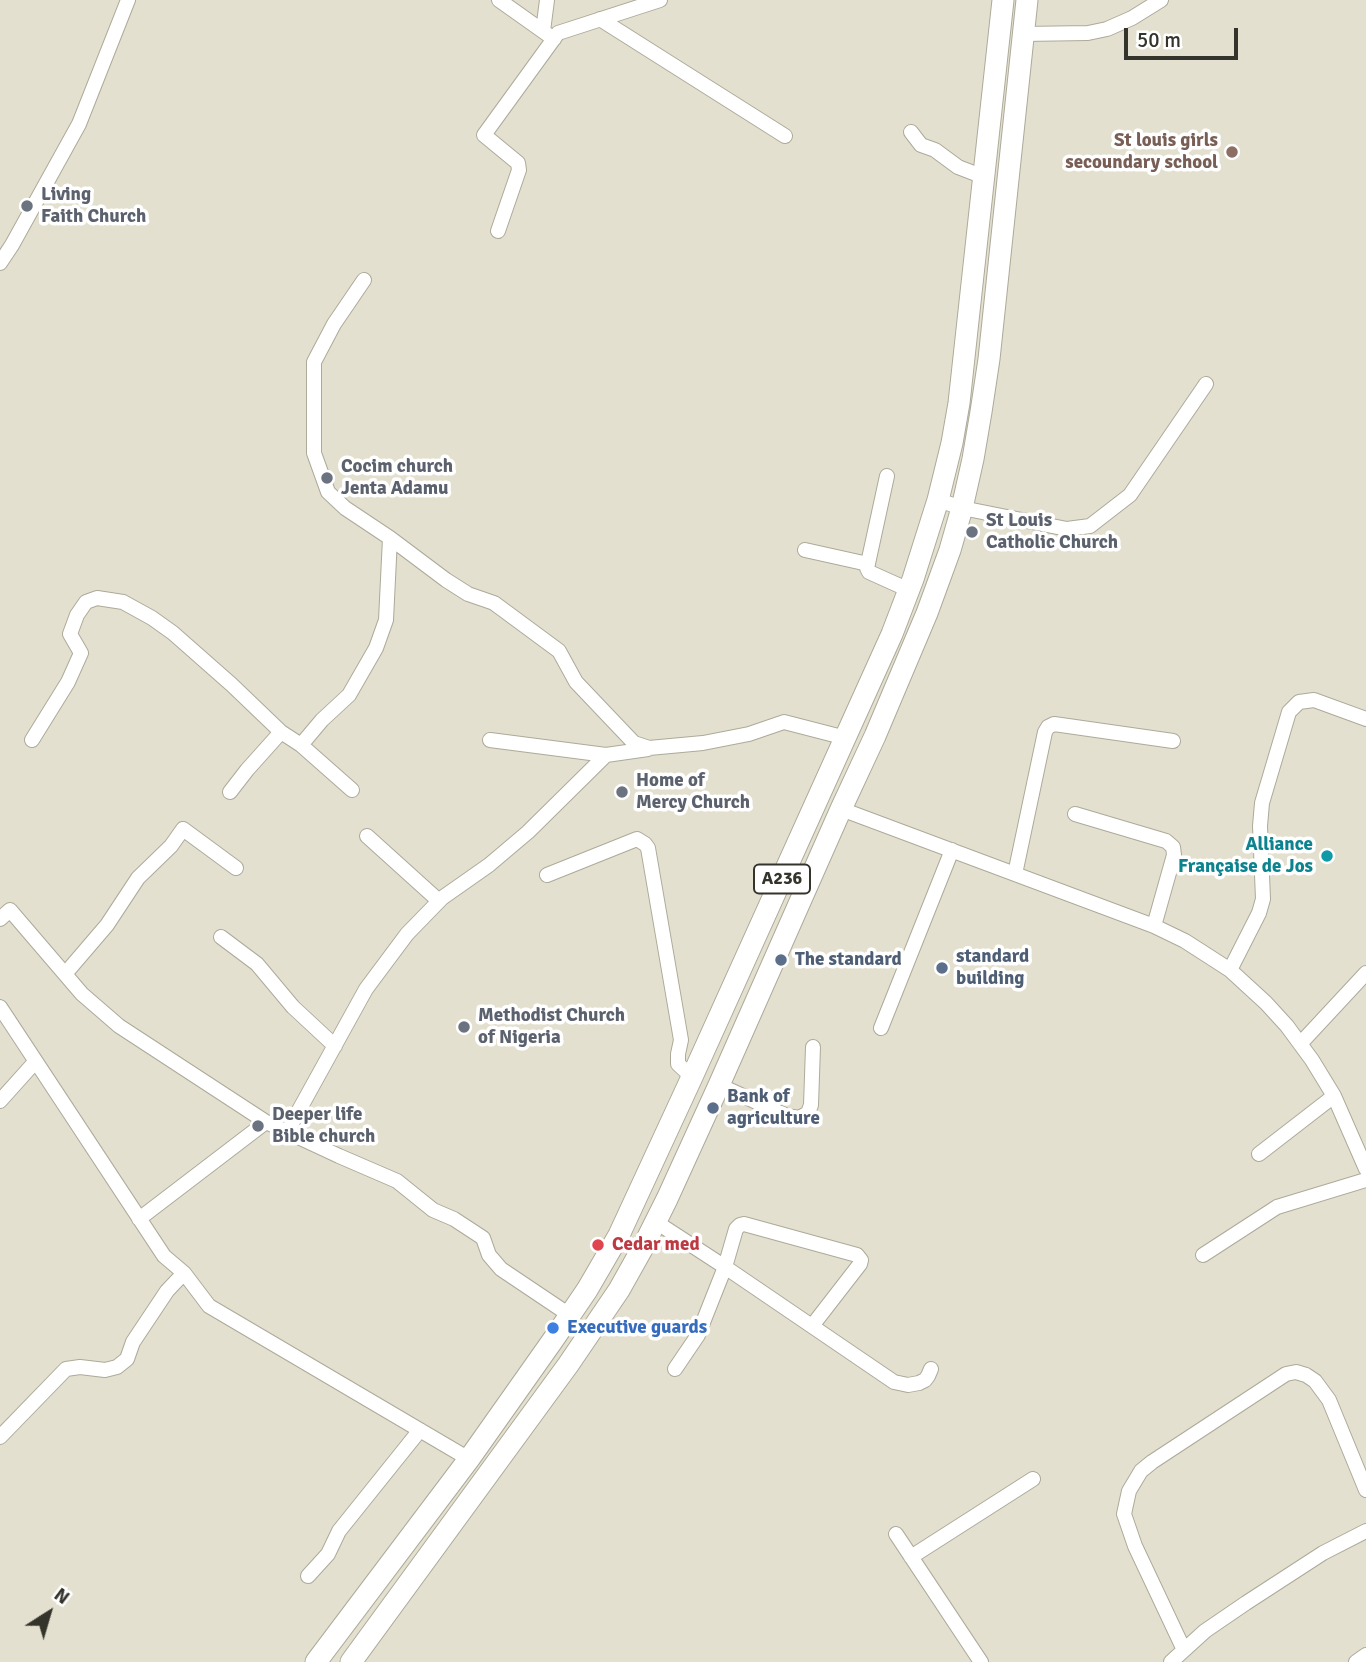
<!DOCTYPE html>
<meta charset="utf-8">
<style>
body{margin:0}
#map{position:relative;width:1366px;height:1662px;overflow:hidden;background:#e3e0cf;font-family:Signika,sans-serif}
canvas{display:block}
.north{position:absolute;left:14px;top:1578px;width:70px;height:70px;-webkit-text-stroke:5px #fff;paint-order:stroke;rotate:37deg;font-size:19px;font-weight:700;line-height:28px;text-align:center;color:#34332c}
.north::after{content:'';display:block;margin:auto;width:24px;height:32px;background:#34332c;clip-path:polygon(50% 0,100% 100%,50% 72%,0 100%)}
.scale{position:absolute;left:1124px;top:28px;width:114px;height:32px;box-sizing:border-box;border:4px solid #34332c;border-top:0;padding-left:9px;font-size:21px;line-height:24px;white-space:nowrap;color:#34332c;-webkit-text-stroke:5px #fff;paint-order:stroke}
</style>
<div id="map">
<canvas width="1366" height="1662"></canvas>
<div class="north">N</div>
<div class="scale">50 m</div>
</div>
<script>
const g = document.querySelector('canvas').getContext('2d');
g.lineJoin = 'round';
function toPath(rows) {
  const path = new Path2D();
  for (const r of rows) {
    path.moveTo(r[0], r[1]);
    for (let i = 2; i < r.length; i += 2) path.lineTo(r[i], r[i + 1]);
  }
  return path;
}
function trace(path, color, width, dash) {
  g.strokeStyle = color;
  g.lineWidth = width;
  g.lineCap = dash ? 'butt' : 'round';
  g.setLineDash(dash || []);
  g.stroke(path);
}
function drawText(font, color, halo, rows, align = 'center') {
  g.font = font + ' Signika,sans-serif';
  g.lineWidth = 7;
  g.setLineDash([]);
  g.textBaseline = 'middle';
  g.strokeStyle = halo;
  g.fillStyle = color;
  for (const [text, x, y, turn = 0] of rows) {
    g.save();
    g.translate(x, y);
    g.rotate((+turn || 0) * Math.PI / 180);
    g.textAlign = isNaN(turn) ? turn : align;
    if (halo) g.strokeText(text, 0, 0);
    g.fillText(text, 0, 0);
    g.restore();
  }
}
const minor = toPath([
 [499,0,554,39],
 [600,19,785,136],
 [543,31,547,0],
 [1023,34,1088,33,1107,29,1132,18,1161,0],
 [911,132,921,145,935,150,958,167,984,177],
 [498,231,519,170,518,163,484,135,558,33,660,0],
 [0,263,12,245,79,124,128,0],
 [364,280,334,324,314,362,314,453,328,492,345,508,390,538,446,580,468,594,494,603,559,651,576,682,634,743,649,748,703,743,749,734,784,722,846,738],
 [887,476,867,568,869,572,909,590],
 [938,500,962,508,1067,529,1090,526,1130,495,1206,384],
 [805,550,868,564],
 [32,740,68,682,81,653,70,634,77,615,86,602,97,598,123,602,152,618,173,633,232,685,281,732,301,745,352,790],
 [490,740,606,755,648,749],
 [301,745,322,720,349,695,376,648,386,620,390,538],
 [230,792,247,770,281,732],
 [841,809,1154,926,1185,941,1230,970,1266,1003,1287,1026,1312,1060,1334,1096,1366,1169],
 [1075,814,1166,841,1173,847,1174,855,1154,926],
 [367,836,439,901],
 [1015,874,1045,732,1048,727,1054,724,1173,741],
 [547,875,637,839,645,844,648,848,681,1040,678,1054,678,1064,692,1077],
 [0,919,10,910,82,994,119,1026,266,1122,339,1156,397,1181,433,1210,454,1219,483,1238,489,1255,501,1269,571,1316],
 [221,937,257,964,293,1007,335,1046],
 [1230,970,1259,913,1263,899,1260,826,1262,803,1289,712,1299,702,1314,700,1366,719],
 [65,974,107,925,138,878,171,846,183,829,236,868],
 [0,1007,164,1256,184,1273,209,1306,469,1459],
 [881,1028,952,850],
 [1300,1044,1366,973],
 [719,1085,787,1116,799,1118,808,1113,811,1105,813,1047],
 [0,1101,35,1062],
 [287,1132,366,989,407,934,442,898,489,865,528,832,606,755],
 [1259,1154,1334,1096],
 [139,1219,266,1122],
 [656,1222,725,1267,736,1229,740,1225,744,1224,857,1255,861,1260,860,1264,812,1326],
 [1203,1255,1277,1207,1366,1180],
 [675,1369,698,1335,725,1267,894,1382,908,1385,919,1383,925,1380,928,1376,931,1369],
 [0,1437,66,1369,80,1367,105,1370,117,1367,127,1359,133,1342,167,1291,184,1273],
 [896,1534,981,1662],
 [911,1557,1033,1479],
 [308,1576,328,1554,339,1531,420,1430],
 [1184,1650,1135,1546,1124,1514,1129,1491,1141,1471,1152,1462,1286,1374,1296,1372,1306,1375,1315,1381,1329,1400,1366,1490],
 [1171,1662,1205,1631,1246,1603,1323,1553,1366,1531],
 [1356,1662,1366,1655]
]);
const highway = toPath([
 [316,1662,469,1459,553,1340,587,1290,619,1235,692,1077,892,634,913,579,938,500,952,443,959,403,1003,0],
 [351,1662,568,1365,619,1290,642,1249,667,1199,719,1085,841,809,875,736,927,613,950,550,962,508,973,459,981,412,989,359,1027,0]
]);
trace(minor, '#adaa9a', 16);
trace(highway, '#adaa9a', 23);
trace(minor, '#fff', 14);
trace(highway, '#fff', 21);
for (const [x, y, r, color] of [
 [1232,152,7,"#8d6e63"],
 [27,206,7,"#6b7280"],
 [327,478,7,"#6b7280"],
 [972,532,7,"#6b7280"],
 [622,792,7,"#6b7280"],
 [1327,856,7,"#0f9aa8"],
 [781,960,7,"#5c6f8a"],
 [942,968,7,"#5c6f8a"],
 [464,1027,7,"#6b7280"],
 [713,1108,7,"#5c6f8a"],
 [258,1126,7,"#6b7280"],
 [598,1245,7,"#e0444e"],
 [553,1328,7,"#3f7fe0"]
]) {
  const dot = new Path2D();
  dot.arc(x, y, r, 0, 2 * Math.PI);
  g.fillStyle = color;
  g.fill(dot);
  trace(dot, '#fff', 2.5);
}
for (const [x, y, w] of [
 [782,879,56]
]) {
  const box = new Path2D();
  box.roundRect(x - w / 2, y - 14.5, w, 29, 5);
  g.fillStyle = '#fff';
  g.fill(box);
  trace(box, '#34332c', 2);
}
drawText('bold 18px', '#34332c', null, [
 ["A236",782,879]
]);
drawText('bold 19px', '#785e54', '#fff', [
 ["St louis girls",1218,141],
 ["secoundary school",1218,163]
], 'right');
drawText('bold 19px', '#5b616d', '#fff', [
 ["Living",41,195],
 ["Faith Church",41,217],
 ["Cocim church",341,467],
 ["Jenta Adamu",341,489],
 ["St Louis",986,521],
 ["Catholic Church",986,543],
 ["Home of",636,781],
 ["Mercy Church",636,803],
 ["Methodist Church",478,1016],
 ["of Nigeria",478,1038],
 ["Deeper life",272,1115],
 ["Bible church",272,1137]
], 'left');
drawText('bold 19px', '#0d838f', '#fff', [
 ["Alliance",1313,845],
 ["Française de Jos",1313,867]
], 'right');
drawText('bold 19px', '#4e5e75', '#fff', [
 ["standard",956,957],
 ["building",956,979],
 ["The standard",795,960],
 ["Bank of",727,1097],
 ["agriculture",727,1119]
], 'left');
drawText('bold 19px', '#be3a42', '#fff', [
 ["Cedar med",612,1245]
], 'left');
drawText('bold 19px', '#366cbe', '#fff', [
 ["Executive guards",567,1328]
], 'left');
</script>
